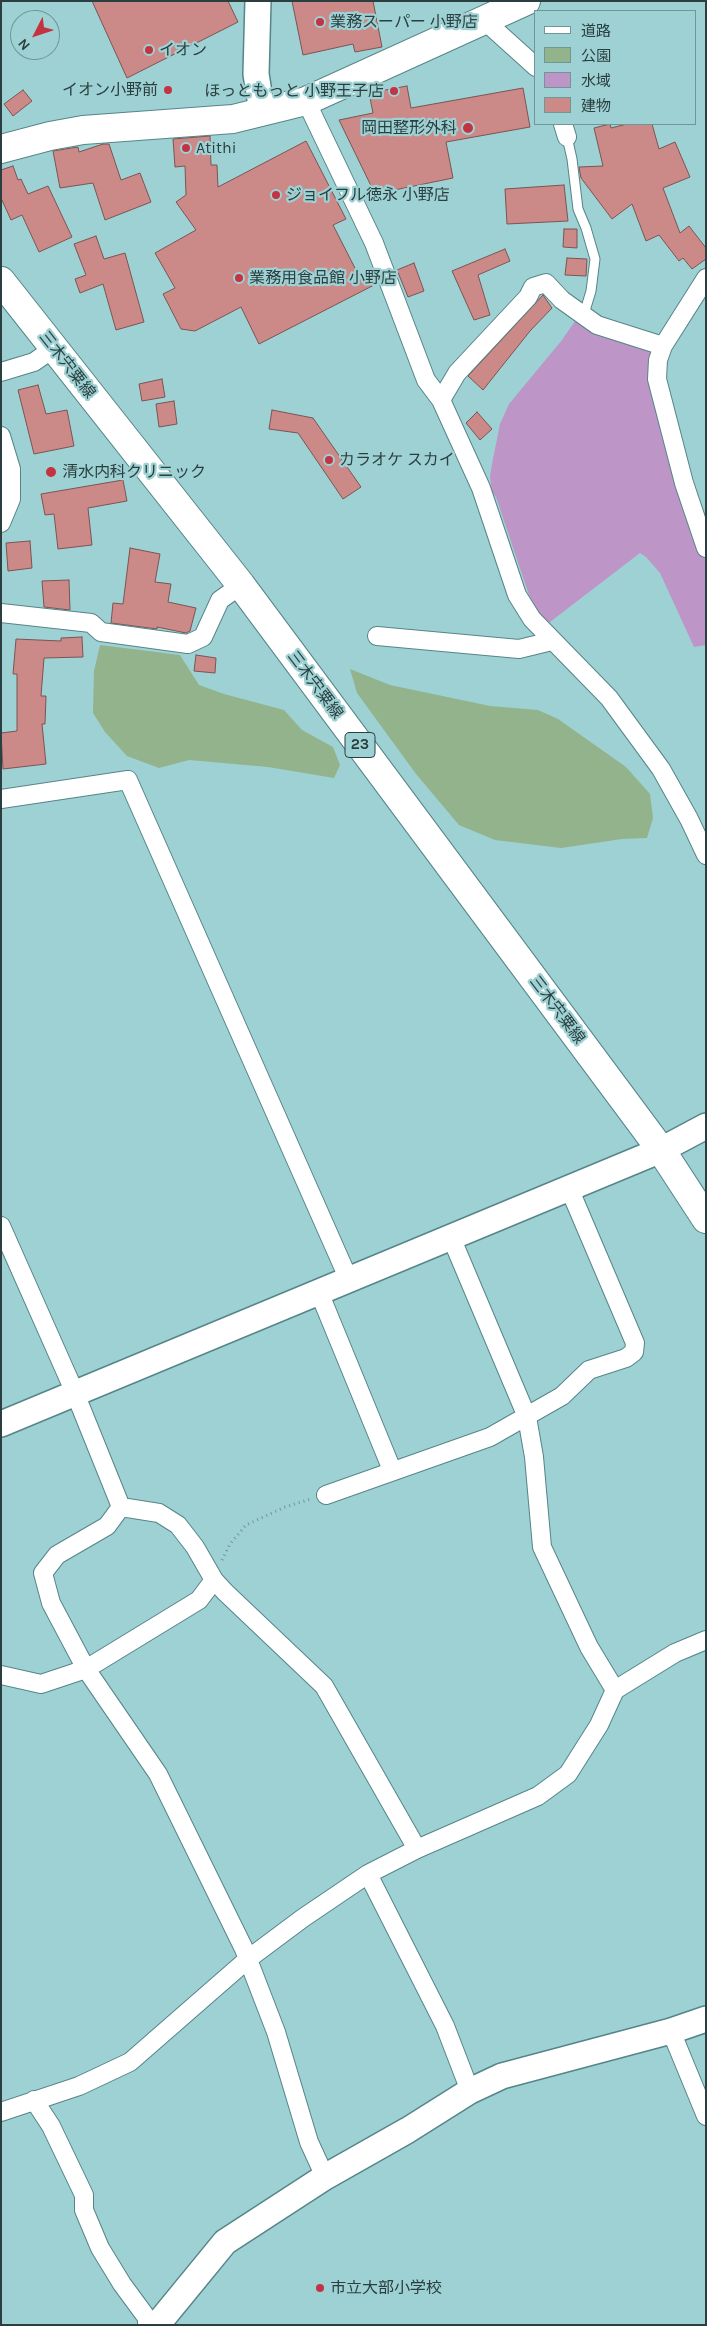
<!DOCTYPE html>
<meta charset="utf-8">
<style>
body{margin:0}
#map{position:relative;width:707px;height:2326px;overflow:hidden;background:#9ed1d3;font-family:Karla,"Noto Sans JP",sans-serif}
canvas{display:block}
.frame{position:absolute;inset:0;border:2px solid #2b3f40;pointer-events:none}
.legend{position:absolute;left:534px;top:10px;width:162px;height:115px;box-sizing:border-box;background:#9ed1d3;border:1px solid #709798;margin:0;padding:6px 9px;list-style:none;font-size:15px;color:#2b3f40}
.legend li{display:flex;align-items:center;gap:10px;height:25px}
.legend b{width:25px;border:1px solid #709798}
.north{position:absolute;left:10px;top:10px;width:50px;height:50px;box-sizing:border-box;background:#9ed1d3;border:1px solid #709798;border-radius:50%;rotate:229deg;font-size:14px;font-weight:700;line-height:20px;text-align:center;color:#2b3f40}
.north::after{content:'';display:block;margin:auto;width:18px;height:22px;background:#c43342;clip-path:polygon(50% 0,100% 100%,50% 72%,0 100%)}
</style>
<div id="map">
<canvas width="707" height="2326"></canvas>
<div class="frame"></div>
<ul class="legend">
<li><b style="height:6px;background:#fff"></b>道路</li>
<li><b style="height:14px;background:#92b38b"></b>公園</li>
<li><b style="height:14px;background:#bd95c6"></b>水域</li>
<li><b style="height:14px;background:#cb8988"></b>建物</li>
</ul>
<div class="north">N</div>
</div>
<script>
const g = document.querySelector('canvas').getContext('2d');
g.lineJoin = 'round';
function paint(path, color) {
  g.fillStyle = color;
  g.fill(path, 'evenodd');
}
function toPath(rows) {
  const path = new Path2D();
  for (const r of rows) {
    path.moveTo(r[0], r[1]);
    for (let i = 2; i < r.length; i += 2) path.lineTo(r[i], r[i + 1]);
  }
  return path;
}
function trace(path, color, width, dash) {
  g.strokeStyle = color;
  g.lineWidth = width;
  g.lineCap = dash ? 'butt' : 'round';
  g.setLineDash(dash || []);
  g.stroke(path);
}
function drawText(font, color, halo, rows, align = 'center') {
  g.font = font + ' Karla,"Noto Sans JP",sans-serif';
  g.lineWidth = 4.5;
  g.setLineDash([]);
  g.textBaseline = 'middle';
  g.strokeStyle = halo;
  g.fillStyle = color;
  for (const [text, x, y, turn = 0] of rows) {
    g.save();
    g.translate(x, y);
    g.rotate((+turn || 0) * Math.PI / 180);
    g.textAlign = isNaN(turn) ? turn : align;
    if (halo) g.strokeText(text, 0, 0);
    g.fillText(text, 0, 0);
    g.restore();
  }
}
paint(toPath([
 [100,645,180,655,199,685,224,694,284,710,302,730,333,747,340,765,334,778,268,767,189,760,159,768,127,756,105,732,93,713,94,671],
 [350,669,390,685,490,706,538,710,558,719,626,767,650,794,653,818,647,838,622,839,561,848,495,840,459,825,416,774,357,693]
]), '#92b38b');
paint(toPath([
 [575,321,588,329,604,336,646,348,651,354,698,542,706,562,706,645,694,647,660,573,646,557,640,553,546,625,529,595,496,497,492,492,490,477,492,464,500,424,509,404,562,340]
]), '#bd95c6');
const building = toPath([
 [92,1,228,1,238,22,127,78,92,1],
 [292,1,373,1,382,47,355,52,353,44,303,55,292,1],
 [407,86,411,108,523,88,530,127,446,142,453,178,375,194,339,120,373,113,369,93,407,86],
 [23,90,32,101,13,116,4,104,23,90],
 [610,124,611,128,627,124,652,124,659,149,675,142,690,177,663,188,680,233,689,226,706,248,706,259,692,269,683,258,679,261,659,235,646,241,632,204,612,219,581,178,579,167,603,166,594,128,610,124],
 [210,136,211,165,217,165,218,187,306,141,346,219,333,225,359,276,373,270,378,283,259,344,241,307,195,331,181,329,163,294,175,288,155,253,196,230,176,202,186,195,185,166,175,167,173,139,210,136],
 [103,144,109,144,121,180,140,173,151,202,105,220,93,183,60,188,53,151,78,147,79,152,103,144],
 [13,166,18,180,21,179,28,194,48,186,72,237,39,252,22,215,11,220,1,198,1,170,13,166],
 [564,185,568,221,507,224,505,189,564,185],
 [564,229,577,229,577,248,563,247,564,229],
 [96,236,104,259,125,253,144,322,116,330,103,284,80,293,75,279,86,275,74,244,96,236],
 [505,249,510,261,478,275,490,315,474,320,452,271,505,249],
 [567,258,587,259,586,276,565,275,567,258],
 [414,263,424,291,408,297,397,270,414,263],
 [543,295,552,308,530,331,483,390,468,376,543,295],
 [162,379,165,397,142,401,139,384,162,379],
 [38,385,46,414,67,410,74,446,34,454,18,390,38,385],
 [174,401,177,424,159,427,156,404,174,401],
 [272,410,313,418,361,487,343,499,298,433,269,429,272,410],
 [477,412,492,429,480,440,466,423,477,412],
 [123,480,127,501,88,508,92,545,58,549,54,514,45,515,41,494,123,480],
 [30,541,32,568,8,571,6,543,30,541],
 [130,548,160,554,155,582,171,584,168,602,196,608,190,631,186,633,157,627,157,629,111,623,113,603,123,604,130,548],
 [69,580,70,610,44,607,42,581,69,580],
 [82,637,83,657,44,658,41,696,46,696,45,724,42,724,46,764,3,769,1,733,17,731,17,674,13,674,16,639,61,641,61,638,82,637],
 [196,655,216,658,215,673,194,671,196,655]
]);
paint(building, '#cb8988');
trace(building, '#7b5453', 1);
const lane = toPath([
 [567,137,572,159,578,209,586,228,595,259,591,291,584,314]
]);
const street = toPath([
 [485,21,536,67],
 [306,101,374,243,426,380,441,400,481,488,517,595,532,619,609,698,661,769,689,819,706,855],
 [563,124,567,137],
 [706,278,663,346,658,360,657,379,684,483,706,548],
 [1,372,34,362,54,348],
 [441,400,457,373,528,297,533,287,546,283,562,300,597,325,663,346],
 [1,436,11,469,11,499,1,523],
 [1,613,91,623,101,632,188,644,203,637,220,600,241,585],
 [377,636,519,649,552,641],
 [1,799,128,780,349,1280],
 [1,1226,75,1393,121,1507,159,1513,178,1525,195,1547,214,1580,225,1592,324,1686,417,1849],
 [451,1237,527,1417,534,1457,542,1547,589,1647,615,1690],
 [319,1292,392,1470],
 [326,1495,490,1437,562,1396,589,1370,626,1358,634,1352,635,1343,569,1188],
 [121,1507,107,1526,57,1555,43,1573,51,1603,86,1669,158,1774,244,1949,276,2032,309,2142,325,2177],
 [1,1675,41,1684,86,1669,199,1600,214,1580],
 [368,1874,445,2026,470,2091],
 [671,2031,706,2116],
 [34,2100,51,2126,84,2195,84,2210,100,2248,122,2284,147,2318,147,2325],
 [1,2112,79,2086,130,2062,248,1959,303,1918,368,1874,417,1849,538,1796,568,1774,599,1725,615,1690,675,1653,706,1640]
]);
const secondary = toPath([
 [258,1,256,74,262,112],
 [1,1424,661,1150,706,1126],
 [157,2325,225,2242,325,2177,408,2130,470,2091,502,2076,671,2031,706,2019]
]);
const primary = toPath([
 [1,149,50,136,83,130,233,119,306,101,526,1],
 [1,281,241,585,661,1150,706,1219]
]);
trace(lane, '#558588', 11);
trace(street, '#558588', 20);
trace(secondary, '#558588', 28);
trace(primary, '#558588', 30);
trace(toPath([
 [222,1560,230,1544,246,1525,285,1507,311,1499]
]), '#709798', 3, [1, 4]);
trace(lane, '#fff', 9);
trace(street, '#fff', 18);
trace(secondary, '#fff', 25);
trace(primary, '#fff', 28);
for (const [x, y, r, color] of [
 [320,22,5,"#c43342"],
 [149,50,5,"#c43342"],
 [168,90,5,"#c43342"],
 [394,91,5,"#c43342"],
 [468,128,6,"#c43342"],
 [186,148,5,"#c43342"],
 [276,195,5,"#c43342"],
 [239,278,5,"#c43342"],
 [329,460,5,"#c43342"],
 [51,472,6,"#c43342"],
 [320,2288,5,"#c43342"]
]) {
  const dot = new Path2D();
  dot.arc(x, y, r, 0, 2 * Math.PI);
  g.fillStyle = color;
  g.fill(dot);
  trace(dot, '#9ed1d3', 2);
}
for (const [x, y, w] of [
 [360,745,30]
]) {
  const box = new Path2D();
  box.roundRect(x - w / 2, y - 12.5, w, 25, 4);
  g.fillStyle = '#9ed1d3';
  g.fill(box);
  trace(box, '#2b3f40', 1);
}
drawText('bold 15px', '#2b3f40', null, [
 ["23",360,745]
]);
drawText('16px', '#2b3f40', '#9ed1d3', [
 ["業務スーパー 小野店",330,22],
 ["イオン",159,50],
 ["イオン小野前",158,90,"right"],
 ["ほっともっと 小野王子店",384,91,"right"],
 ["岡田整形外科",457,128,"right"],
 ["Atithi",196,148],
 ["ジョイフル徳永 小野店",286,195],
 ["業務用食品館 小野店",249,278],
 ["カラオケ スカイ",339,460],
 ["清水内科クリニック",62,472],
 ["市立大部小学校",330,2288]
], 'left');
drawText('16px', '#2b3f40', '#9ed1d3', [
 ["三木宍粟線",67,365,52],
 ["三木宍粟線",315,685,53],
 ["三木宍粟線",557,1010,53]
]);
</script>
